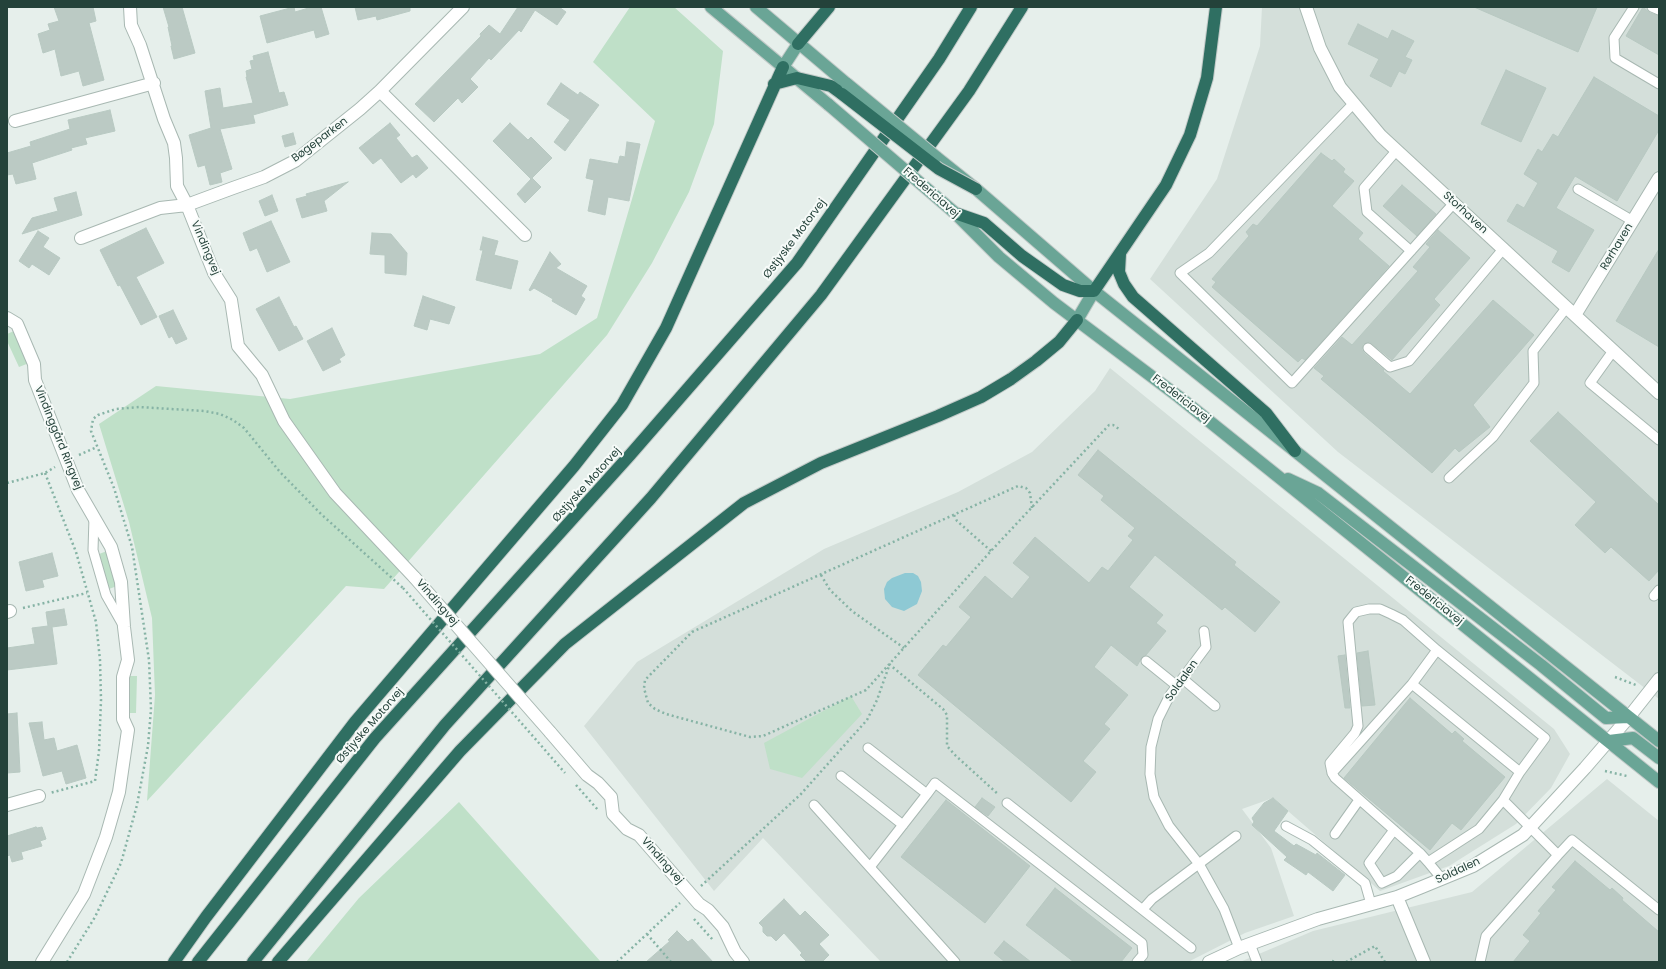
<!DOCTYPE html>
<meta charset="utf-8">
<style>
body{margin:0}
#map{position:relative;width:1666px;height:969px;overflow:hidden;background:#e6efeb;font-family:Poppins,sans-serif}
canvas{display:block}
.frame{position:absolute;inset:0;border:8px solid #24423a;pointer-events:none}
</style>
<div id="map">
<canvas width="1666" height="969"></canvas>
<div class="frame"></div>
</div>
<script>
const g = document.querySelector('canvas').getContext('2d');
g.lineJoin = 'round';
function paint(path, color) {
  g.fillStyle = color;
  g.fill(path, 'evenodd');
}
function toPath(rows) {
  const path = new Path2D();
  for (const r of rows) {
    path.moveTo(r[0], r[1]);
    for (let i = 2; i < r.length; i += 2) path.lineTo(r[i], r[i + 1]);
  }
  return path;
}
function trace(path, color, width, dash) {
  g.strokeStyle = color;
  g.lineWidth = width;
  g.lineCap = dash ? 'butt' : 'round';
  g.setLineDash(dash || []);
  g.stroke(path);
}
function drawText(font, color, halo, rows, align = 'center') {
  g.font = font + ' Poppins,sans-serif';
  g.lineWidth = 4;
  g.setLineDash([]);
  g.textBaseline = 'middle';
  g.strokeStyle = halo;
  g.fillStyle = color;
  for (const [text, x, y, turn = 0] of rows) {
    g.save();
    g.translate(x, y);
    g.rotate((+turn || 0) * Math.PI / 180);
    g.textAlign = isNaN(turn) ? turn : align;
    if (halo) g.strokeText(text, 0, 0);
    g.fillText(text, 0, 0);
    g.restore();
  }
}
paint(toPath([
 [1262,7,1659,7,1659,699,1338,452,1150,279,1217,179,1260,46],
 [1110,368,1554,729,1570,754,1551,788,1516,824,1449,866,1380,891,1273,798,1242,809,1271,848,1294,916,1245,933,1188,962,881,962,763,838,714,891,584,726,637,662,824,549,958,492,1032,452,1095,391],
 [1607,779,1659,821,1659,962,1240,962,1313,931,1472,892]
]), '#d4dfda');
paint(toPath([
 [630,7,674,7,723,51,714,124,689,192,652,263,607,335,384,589,346,586,147,801,155,695,152,618,129,522,99,424,156,386,290,399,540,354,597,318,655,121,593,62],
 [14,331,29,363,19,367,7,341,7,334],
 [107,551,117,586,109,589,99,554],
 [128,676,137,676,136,713,127,713],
 [851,696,862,714,802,778,770,769,764,743],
 [459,802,601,962,306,962,359,898]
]), '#bfe0c8');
paint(toPath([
 [905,573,913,573,918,576,921,582,922,591,917,604,904,611,892,607,885,599,884,589,887,582,892,578]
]), '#8ec9d4');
const building = toPath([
 [54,7,93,7,96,21,89,23,104,80,83,86,79,71,61,76,55,49,43,53,38,34,50,30,48,24,59,21,54,7],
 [163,7,182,7,195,53,174,59,171,46,172,46,168,27,169,27,163,7],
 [294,7,295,12,312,7,321,7,329,34,316,38,314,30,267,43,260,16,294,7],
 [355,7,410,7,410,11,377,20,376,16,358,20,355,7],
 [518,7,559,7,566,12,557,25,535,10,521,32,519,30,491,60,489,58,470,79,478,87,462,103,458,98,434,122,415,104,481,36,480,34,489,25,500,34,518,7],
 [1474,7,1597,7,1578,52,1474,7],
 [1643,7,1650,13,1659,16,1659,55,1626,36,1643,7],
 [1358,24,1388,39,1392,30,1414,41,1405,57,1412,60,1405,74,1399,71,1391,87,1370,76,1379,59,1348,44,1358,24],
 [268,52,279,93,284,92,288,105,253,115,255,123,220,129,232,169,220,173,222,182,210,185,205,165,198,167,189,135,211,128,205,91,220,88,223,108,253,103,246,77,247,77,246,71,252,69,250,61,254,60,253,56,268,52],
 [1506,70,1546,88,1521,142,1481,124,1506,70],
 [1594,77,1659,116,1659,130,1617,201,1575,176,1556,208,1594,230,1569,272,1552,262,1558,251,1507,221,1517,204,1524,208,1538,183,1524,174,1538,149,1542,152,1553,134,1558,137,1594,77],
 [561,83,578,95,580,92,599,105,565,151,554,142,570,120,547,104,561,83],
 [110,110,115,131,85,138,87,144,71,148,72,150,32,163,36,179,16,184,13,174,7,175,7,153,31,146,30,142,70,129,68,120,110,110],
 [390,123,400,135,396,138,412,158,417,155,428,168,416,178,413,174,401,183,381,158,373,164,359,148,390,123],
 [510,123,528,140,531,137,552,158,532,178,541,187,525,203,517,194,531,179,493,141,510,123],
 [293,133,296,144,285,147,282,136,293,133],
 [627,142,640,144,629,201,608,197,605,215,588,211,594,180,586,178,590,159,618,164,620,156,625,157,627,142],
 [1321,153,1332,161,1334,159,1345,169,1343,172,1354,181,1332,206,1363,233,1358,239,1389,266,1305,360,1302,358,1298,362,1212,287,1216,282,1212,279,1249,236,1246,232,1253,224,1257,226,1321,153],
 [348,182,324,201,327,211,302,218,296,199,307,196,306,194,348,182],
 [1402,185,1436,214,1417,236,1383,206,1402,185],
 [76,192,82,215,22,234,32,218,58,211,54,198,76,192],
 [272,195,278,211,265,216,259,201,272,195],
 [271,221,290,262,267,272,257,248,250,251,243,233,271,221],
 [146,228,164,263,136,277,157,317,141,325,120,285,118,286,100,250,146,228],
 [1438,230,1470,258,1434,299,1440,305,1392,360,1370,342,1363,344,1362,350,1364,353,1384,370,1383,371,1410,394,1493,300,1534,335,1473,405,1490,427,1459,452,1455,448,1432,473,1321,379,1324,376,1314,368,1342,337,1352,345,1418,271,1413,267,1430,247,1426,244,1438,230],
 [38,231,49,238,43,247,60,258,49,275,32,264,29,268,19,261,38,231],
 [372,233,391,234,407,253,406,275,385,273,385,255,370,254,372,233],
 [483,237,498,241,494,255,518,261,511,289,476,280,483,250,480,250,483,237],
 [1659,249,1659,347,1616,321,1659,249],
 [550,252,561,264,556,268,587,286,581,296,585,299,576,315,552,301,553,299,534,288,530,291,529,290,550,252],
 [423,296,455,307,449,324,430,319,427,330,414,326,423,296],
 [279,297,294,327,296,326,303,339,279,351,256,309,279,297],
 [173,310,187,339,176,344,172,336,169,338,159,316,173,310],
 [332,328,345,355,339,359,341,362,323,371,307,341,332,328],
 [1558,412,1659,505,1659,570,1649,581,1611,547,1605,553,1575,525,1596,502,1530,441,1558,412],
 [1098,450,1236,562,1234,565,1280,602,1255,632,1225,607,1222,610,1155,555,1129,587,1163,615,1156,623,1166,631,1146,655,1142,657,1137,666,1111,645,1094,667,1128,695,1104,724,1110,729,1083,761,1096,772,1071,802,918,675,943,645,946,647,971,617,959,607,985,576,1012,599,1030,577,1013,563,1035,537,1089,583,1102,567,1108,571,1133,540,1128,536,1135,528,1101,500,1104,496,1078,475,1098,450],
 [52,553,58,576,42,580,44,587,26,591,19,562,52,553],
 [64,609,67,625,52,627,57,664,7,670,7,648,35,644,32,628,48,626,46,612,64,609],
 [1368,651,1375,705,1362,706,1357,653,1368,651],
 [1345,655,1350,708,1345,708,1338,656,1345,655],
 [1410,698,1452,734,1455,731,1464,739,1462,741,1505,777,1461,830,1452,823,1430,850,1344,778,1410,698],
 [17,713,20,772,7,773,7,714,17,713],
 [42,722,44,740,54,738,57,751,77,745,86,778,66,784,62,771,43,776,29,723,42,722],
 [982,798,995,807,988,816,975,807,982,798],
 [1273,798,1288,811,1274,831,1294,846,1296,844,1316,855,1317,853,1345,875,1333,891,1308,872,1306,875,1284,860,1287,857,1252,825,1254,822,1252,818,1264,803,1273,798],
 [946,800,1030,866,985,923,901,857,946,800],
 [36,827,37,828,42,827,46,839,40,841,42,846,21,852,23,859,12,862,10,855,7,856,7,836,36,827],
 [1575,861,1610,890,1612,888,1623,898,1622,900,1659,932,1659,962,1513,962,1530,941,1523,935,1541,913,1538,911,1556,890,1552,887,1575,861],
 [1055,888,1132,948,1121,962,1074,962,1026,925,1055,888],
 [784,899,800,916,805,911,829,935,819,944,829,955,822,962,807,962,800,955,802,953,784,933,776,941,771,936,767,936,763,932,763,927,759,923,784,899],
 [677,931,688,942,692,939,713,962,646,962,670,941,668,940,677,931],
 [1004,941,1031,962,1005,962,994,953,1004,941]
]);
paint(building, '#bbcac4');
trace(building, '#b8c9c2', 1);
const service = toPath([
 [1634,7,1614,38,1615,58,1659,84],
 [1652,7,1659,10],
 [1354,103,1209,253,1180,273,1292,383,1454,203],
 [1397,150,1364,188,1367,212,1411,251],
 [1578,189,1633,221],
 [1368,348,1390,367,1409,361,1504,248],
 [1613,351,1590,383,1659,440],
 [1449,478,1493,437,1534,383,1533,351,1567,307],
 [94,518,93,550,106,595,123,625],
 [1654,596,1659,590],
 [1204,631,1206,647,1170,695,1158,719,1151,747,1150,774,1154,797,1169,826,1199,864,1224,909,1239,948],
 [1146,661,1177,686],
 [1183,679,1215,706],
 [1412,684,1437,650,1545,738,1520,772],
 [868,748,927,794,870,867],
 [1332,773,1330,763,1355,733,1358,726,1348,622,1356,612,1369,609,1380,609,1391,614,1403,620,1437,650],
 [841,776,903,825],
 [927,794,935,783,1142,943,1143,955,1137,962],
 [1503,800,1558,855,1572,840,1659,910],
 [1007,803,1191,948],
 [814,805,955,962],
 [1286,826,1312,840,1365,883,1371,904],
 [1394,830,1369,863,1382,883,1397,876,1420,853],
 [1335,834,1359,800],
 [1428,862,1479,829,1503,800,1520,772,1412,684,1332,773,1335,778,1420,853,1428,862,1442,879],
 [1143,909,1152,899,1236,836],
 [1250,944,1257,962],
 [1480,962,1486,936,1558,855]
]);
const minor = toPath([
 [130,7,131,25,140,45,164,119,174,143,176,158,177,186,187,205,214,273,231,300,238,346,262,375,284,421,335,493,415,578],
 [1306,7,1320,48,1340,87,1381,136,1659,393],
 [380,91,525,235],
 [15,121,154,83],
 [81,238,160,208,187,205,233,188,264,177,295,161,360,109,380,91,463,7],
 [1575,315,1659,178],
 [7,612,10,611],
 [550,732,587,775,598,783,611,797,613,814,627,829,639,835,699,904,708,910,723,927,735,952,743,962],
 [7,805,39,796],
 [1397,897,1424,962],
 [1209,962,1239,948,1318,919,1397,897,1422,887,1473,866,1523,835,1585,768,1629,717,1659,679]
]);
const tertiary = toPath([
 [7,318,17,324,34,364,35,380,78,490,111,547,121,582,124,627,128,660,123,677,123,719,128,730,119,792,106,837,84,894,42,962]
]);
const primary = toPath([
 [711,7,829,105],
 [756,7,847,84],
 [783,67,798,44],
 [936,157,976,189,1094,291,1659,741],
 [955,213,999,257,1054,303,1179,397,1659,782],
 [1077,320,1094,291],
 [1288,479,1318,493,1541,665,1606,718,1629,717],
 [1609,741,1633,738,1659,758]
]);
const motorway = toPath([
 [798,44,829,7],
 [774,84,797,78,831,86,842,94],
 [955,213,984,223,1022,256,1063,285,1080,291,1094,291,1166,185,1190,135,1207,78,1216,7],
 [1120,254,1119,272,1124,284,1133,297,1266,413,1295,451],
 [174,962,206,917,355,722,574,466,622,405,666,328,783,67],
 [198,962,375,738,630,455,797,263,939,59,971,7],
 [253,962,445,725,651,498,821,295,969,91,1022,7],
 [278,962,460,751,565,644,744,503,821,463,938,416,981,397,1011,379,1036,361,1059,342,1077,320]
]);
trace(service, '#a8b8b2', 11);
trace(minor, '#a8b8b2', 14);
trace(tertiary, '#a8b8b2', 14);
trace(primary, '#c2cac8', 14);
trace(motorway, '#c2cac8', 14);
trace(toPath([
 [79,455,97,447],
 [45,473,76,552,96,622,100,660,101,700,99,751,95,781,50,793],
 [7,483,45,473,55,467],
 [1032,508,1030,493,1026,488,1018,486,692,632,645,680,644,688,648,703,655,709,666,714,750,737,763,736,866,690,991,551,1109,425,1113,425,1119,429],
 [954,515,957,521,991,551],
 [821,575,830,590,852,611,904,648],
 [23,608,87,593],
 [889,664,943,709,947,715,947,746,956,756,999,795],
 [1615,677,1636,685],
 [538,742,565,773],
 [1605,771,1627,776],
 [576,785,598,810],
 [701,886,801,794,867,720,877,700,889,666],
 [694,919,713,940],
 [647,934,671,962],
 [1332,961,1337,962],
 [67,962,95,917,121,863,137,805,148,746,151,709,149,660,132,547,114,488,91,431,93,419,98,415,116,409,139,407,204,411,220,414,233,420,244,428,280,472,321,514,403,588],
 [617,962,680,903],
 [1346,962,1375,946,1385,962]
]), '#86b3a5', 2.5, [2, 3]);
trace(service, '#fff', 9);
trace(minor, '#fff', 12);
trace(tertiary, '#fff', 12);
trace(primary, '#6aa596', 12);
trace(motorway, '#2f6f62', 12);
const minorBridge = toPath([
 [415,578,550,732]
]);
const primaryBridge = toPath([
 [847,84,936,157],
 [829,105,955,213]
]);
const motorwayBridge = toPath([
 [842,94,939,169,976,189]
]);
trace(minorBridge, '#a8b8b2', 14, []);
trace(primaryBridge, '#c2cac8', 14, []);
trace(motorwayBridge, '#c2cac8', 14, []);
trace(toPath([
 [403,588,538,742]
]), '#86b3a5', 2.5, [2, 3]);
trace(minorBridge, '#fff', 12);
trace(primaryBridge, '#6aa596', 12);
trace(motorwayBridge, '#2f6f62', 12);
drawText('11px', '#24423a', '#f7fbf9', [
 ["Bøgeparken",320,140,-37],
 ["Fredericiavej",931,193,41],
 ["Storhaven",1465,213,43],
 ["Østjyske Motorvej",795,239,-53],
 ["Rørhaven",1617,247,-59],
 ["Vindingvej",205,248,67],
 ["Fredericiavej",1181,399,38],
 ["Vindinggård Ringvej",58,438,68],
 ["Østjyske Motorvej",587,485,-48],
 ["Fredericiavej",1434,601,39],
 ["Vindingvej",437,603,49],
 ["Soldalen",1182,681,-55],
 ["Østjyske Motorvej",370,726,-49],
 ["Vindingvej",662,861,49],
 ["Soldalen",1458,871,-25]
]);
</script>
